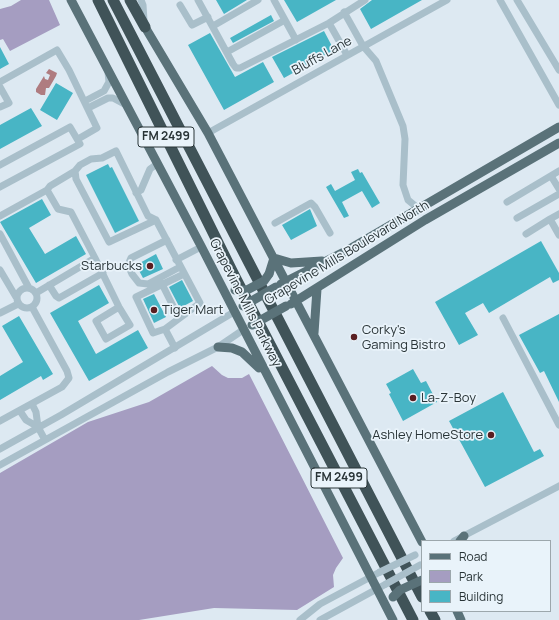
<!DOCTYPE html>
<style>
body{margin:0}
#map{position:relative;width:559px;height:620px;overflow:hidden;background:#dde9f2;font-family:Manrope,sans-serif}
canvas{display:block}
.legend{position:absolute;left:421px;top:540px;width:130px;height:72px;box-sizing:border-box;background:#e9f3fa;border:1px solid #9ca7ac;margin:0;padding:5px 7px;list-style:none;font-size:12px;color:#293437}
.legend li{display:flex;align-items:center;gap:8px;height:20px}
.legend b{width:20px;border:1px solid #9ca7ac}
</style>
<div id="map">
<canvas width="559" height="620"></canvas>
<ul class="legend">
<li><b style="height:5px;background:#5a7279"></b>Road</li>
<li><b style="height:11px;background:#a59dc1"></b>Park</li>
<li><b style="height:11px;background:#48b5c5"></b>Building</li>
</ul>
</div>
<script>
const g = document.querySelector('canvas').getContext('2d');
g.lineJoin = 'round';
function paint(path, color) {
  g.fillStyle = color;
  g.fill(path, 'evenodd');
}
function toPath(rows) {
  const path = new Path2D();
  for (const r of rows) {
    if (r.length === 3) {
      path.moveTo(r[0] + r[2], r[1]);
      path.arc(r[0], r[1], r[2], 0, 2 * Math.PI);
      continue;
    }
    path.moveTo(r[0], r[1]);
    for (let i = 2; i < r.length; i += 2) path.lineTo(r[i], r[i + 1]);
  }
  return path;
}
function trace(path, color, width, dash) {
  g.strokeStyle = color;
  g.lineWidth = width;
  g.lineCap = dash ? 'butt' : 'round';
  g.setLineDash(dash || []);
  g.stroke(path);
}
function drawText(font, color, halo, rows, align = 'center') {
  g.font = font + ' Manrope,sans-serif';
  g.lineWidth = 3.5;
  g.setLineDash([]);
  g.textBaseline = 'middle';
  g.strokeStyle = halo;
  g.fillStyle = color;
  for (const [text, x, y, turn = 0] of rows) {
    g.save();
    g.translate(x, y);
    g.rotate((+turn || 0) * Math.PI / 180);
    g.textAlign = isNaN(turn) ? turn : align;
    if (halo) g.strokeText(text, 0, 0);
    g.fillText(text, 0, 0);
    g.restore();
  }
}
paint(toPath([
 [21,0,49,0,60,25,10,51,3,39,0,40,0,9,11,6],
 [212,366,222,375,228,378,242,378,249,374,343,558,336,568,333,575,334,587,297,610,214,608,139,620,0,620,0,473,88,422,149,402]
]), '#a59dc1');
paint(toPath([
 [49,69,57,73,56,76,49,88,46,88,45,95,41,95,36,92,36,89,44,76,45,79,48,80,50,75,46,73]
]), '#af7c80');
paint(toPath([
 [216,0,247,0,224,14],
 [284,0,336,0,297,22],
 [372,0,422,0,371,29,360,9],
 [271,15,274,21,233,43,230,38],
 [324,31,334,50,284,78,272,57],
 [210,33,235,77,263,62,274,82,224,110,188,45],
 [0,47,9,64,0,69],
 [56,83,73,93,57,120,40,110],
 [31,108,42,126,0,149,0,125],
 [108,164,110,168,112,167,139,221,115,233,86,175],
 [358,169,360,173,362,172,380,203,372,208,362,191,342,202,349,216,344,218,326,187,331,184,335,191,355,180,351,172],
 [42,199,51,215,29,228,45,254,76,236,86,254,36,283,0,222],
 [310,209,317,226,291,240,282,225],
 [541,241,559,273,559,280,553,283,550,277,489,313,483,303,465,313,478,335,459,345,435,302],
 [156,254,163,269,143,278,136,265],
 [182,280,193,301,180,308,169,287],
 [99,285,109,303,78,321,96,354,138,330,148,348,89,381,50,313],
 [154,294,166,317,154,323,143,299],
 [559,314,559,402,544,371,540,373,519,335],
 [19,316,53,374,43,380,41,376,0,400,0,376,23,362,2,326],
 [413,369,421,383,426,381,437,402,403,421,389,394,391,393,386,384],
 [503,392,534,452,540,449,544,456,485,487,449,421]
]), '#48b5c5');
trace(toPath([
 [141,0,143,5,144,21],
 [198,0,233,64,236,68,240,68,329,23,365,0],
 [274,0,296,40],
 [500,0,559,105],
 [517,0,559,70],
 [180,5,192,25,208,17],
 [344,12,363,46,376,61,403,126,405,139,403,185,408,200,419,209],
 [329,23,347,55],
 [213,26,258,0],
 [227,52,285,20],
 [0,82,57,50,69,70,97,128,78,139],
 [0,87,9,103,0,107],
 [85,101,104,91,109,82,108,72],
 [88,108,108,98,113,98,126,105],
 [208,133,447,0],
 [0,165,70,127,80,144,0,187],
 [551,176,559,189],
 [47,190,50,186,75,171],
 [136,193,141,190,150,169,157,164],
 [507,202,559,171],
 [559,214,550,219,559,235],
 [0,216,47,190,58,209,71,212,95,258,36,293],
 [517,218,559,194],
 [156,220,109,242,76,179,75,171,80,165,91,159,102,158,116,151,148,216,156,220,200,303,165,329,175,348],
 [275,223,311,203,315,207,330,233],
 [0,234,29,288],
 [526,234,550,219],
 [167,240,131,258,128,265,132,274,139,283,148,284,180,267],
 [95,258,119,307,130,325,106,339,96,321,119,307],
 [176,260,201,247],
 [0,270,16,297],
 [162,284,179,318],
 [49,285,56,296,59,298,103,273],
 [27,298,10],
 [0,313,18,304],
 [503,318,559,425],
 [165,329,153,333,136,297,184,274],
 [32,404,36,412,38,427],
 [20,411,26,420,38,427,45,440],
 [0,421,62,387,69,378,67,371,32,307],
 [0,449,61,415,234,312],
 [0,465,168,372,218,347,243,330],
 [454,541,559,486],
 [300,620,320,604,380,572],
 [320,620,386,584]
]), '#a9bfca', 7);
trace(toPath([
 [71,0,200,244,393,620],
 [145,27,208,133,422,542],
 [269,274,274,258,291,263,322,261],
 [281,284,348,250,559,127],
 [291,304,425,220,559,143],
 [314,333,317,289],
 [218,347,232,348,242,352,259,368],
 [460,541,464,536],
 [457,611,461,620]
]), '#5a7279', 9);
trace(toPath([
 [98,0,234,275,413,620],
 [113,0,422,597],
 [130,0,145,27],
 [430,611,435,620]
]), '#405358', 11);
trace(toPath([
 [380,572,415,555],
 [386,584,420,565]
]), '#a9bfca', 7);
trace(toPath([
 [235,290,247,290,264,281,269,274],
 [243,306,276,287],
 [252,325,286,306],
 [393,597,400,590,422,580]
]), '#5a7279', 9);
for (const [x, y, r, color] of [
 [150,266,4,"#591e21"],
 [154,310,4,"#591e21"],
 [354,337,4,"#591e21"],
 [413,398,4,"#591e21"],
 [491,435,4,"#591e21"]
]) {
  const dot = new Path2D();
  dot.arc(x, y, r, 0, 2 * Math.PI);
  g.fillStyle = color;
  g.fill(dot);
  trace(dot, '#e9f3fa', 1.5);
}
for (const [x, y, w] of [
 [166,137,56],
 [339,478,56]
]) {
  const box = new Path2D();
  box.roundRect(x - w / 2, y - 10, w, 20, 3);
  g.fillStyle = '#e9f3fa';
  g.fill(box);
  trace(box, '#293437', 1);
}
drawText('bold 12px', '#293437', null, [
 ["FM 2499",166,137],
 ["FM 2499",339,478]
]);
drawText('13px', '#293437', '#e9f3fa', [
 ["Bluffs Lane",322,56,-29],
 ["Grapevine Mills Boulevard North",347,253,-31],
 ["Grapevine Mills Parkway",245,303,63]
]);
drawText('13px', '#293437', '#e9f3fa', [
 ["Starbucks",142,266,"right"],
 ["Tiger Mart",162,310],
 ["Corky's",362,330],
 ["Gaming Bistro",362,345],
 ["La-Z-Boy",421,398],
 ["Ashley HomeStore",483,435,"right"]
], 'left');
</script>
